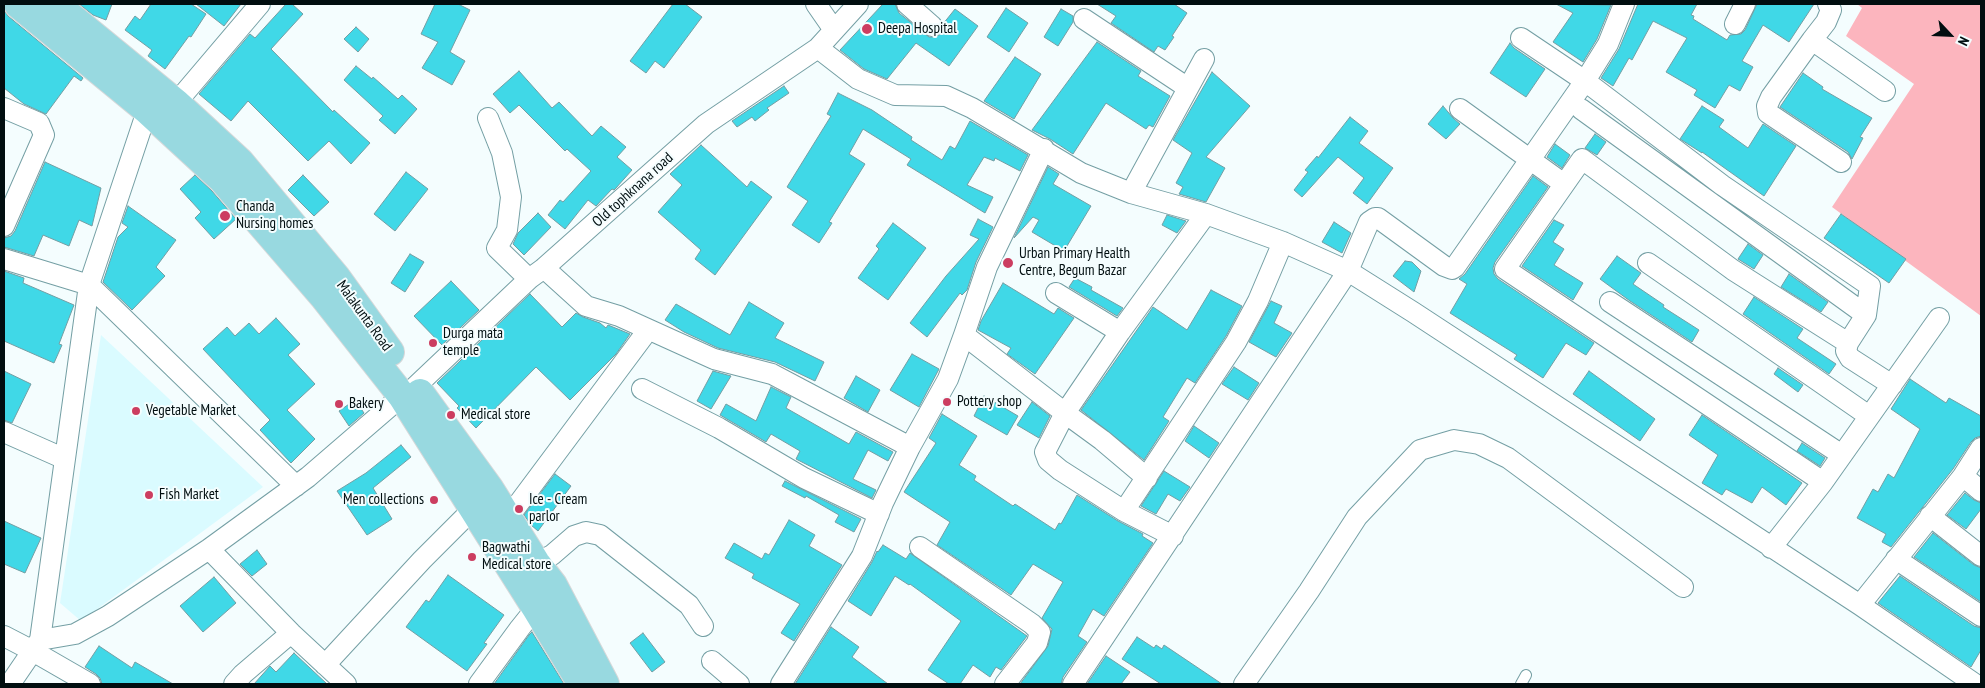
<!DOCTYPE html>
<style>
body{margin:0}
#map{position:relative;width:1985px;height:688px;overflow:hidden;background:#f4fdfe;font-family:"PT Sans Narrow",sans-serif}
canvas{display:block}
.frame{position:absolute;inset:0;border:5px solid #010e10;pointer-events:none}
.north{position:absolute;left:1925px;top:10px;width:50px;height:50px;-webkit-text-stroke:4px #f4fdfe;paint-order:stroke;rotate:115deg;font-size:14px;font-weight:700;line-height:20px;text-align:center;color:#010e10}
.north::after{content:'';display:block;margin:auto;width:18px;height:22px;background:#010e10;clip-path:polygon(50% 0,100% 100%,50% 72%,0 100%)}
</style>
<div id="map">
<canvas width="1985" height="688"></canvas>
<div class="frame"></div>
<div class="north">N</div>
</div>
<script>
const g = document.querySelector('canvas').getContext('2d');
g.lineJoin = 'round';
function paint(path, color) {
  g.fillStyle = color;
  g.fill(path, 'evenodd');
}
function toPath(rows) {
  const path = new Path2D();
  for (const r of rows) {
    path.moveTo(r[0], r[1]);
    for (let i = 2; i < r.length; i += 2) path.lineTo(r[i], r[i + 1]);
  }
  return path;
}
function trace(path, color, width, dash) {
  g.strokeStyle = color;
  g.lineWidth = width;
  g.lineCap = dash ? 'butt' : 'round';
  g.setLineDash(dash || []);
  g.stroke(path);
}
function drawText(font, color, halo, rows, align = 'center') {
  g.font = font + ' "PT Sans Narrow",sans-serif';
  g.lineWidth = 4;
  g.setLineDash([]);
  g.textBaseline = 'middle';
  g.strokeStyle = halo;
  g.fillStyle = color;
  for (const [text, x, y, turn = 0] of rows) {
    g.save();
    g.translate(x, y);
    g.rotate((+turn || 0) * Math.PI / 180);
    g.textAlign = isNaN(turn) ? turn : align;
    if (halo) g.strokeText(text, 0, 0);
    g.fillText(text, 0, 0);
    g.restore();
  }
}
paint(toPath([
 [101,335,263,487,81,621,60,603]
]), '#dafbff');
paint(toPath([
 [1857,4,1981,4,1981,316,1832,207,1914,84,1846,36,1862,8]
]), '#fcb5be');
const building = toPath([
 [79,4,112,4,106,20,93,15,79,4],
 [151,4,191,4,206,14,191,37,189,36,165,69,148,56,152,50,125,30,135,16,140,20,151,4],
 [196,4,241,4,224,26,196,4],
 [286,4,292,4,303,14,271,49,333,112,334,110,370,143,351,164,329,141,308,161,248,101,231,121,199,94,250,34,255,38,286,4],
 [435,4,458,4,470,10,450,52,465,61,452,85,422,68,438,42,421,34,435,4],
 [673,4,685,4,702,17,664,68,655,61,646,73,630,61,673,4],
 [883,4,895,4,899,13,929,37,935,37,941,34,943,24,955,9,978,26,949,66,916,43,887,79,864,69,840,50,883,4],
 [1097,4,1174,4,1187,13,1172,36,1174,37,1165,50,1158,46,1154,52,1111,23,1116,16,1097,4],
 [1556,4,1611,5,1597,39,1583,62,1553,42,1573,13,1556,4],
 [1638,4,1697,4,1691,15,1694,16,1693,19,1727,40,1730,35,1741,34,1745,30,1757,4,1814,4,1789,42,1763,25,1742,61,1753,67,1740,91,1729,85,1715,108,1694,95,1697,90,1666,72,1687,38,1653,21,1632,60,1629,58,1613,86,1601,78,1619,49,1638,4],
 [1006,8,1028,23,1009,52,987,37,1006,8],
 [1061,9,1073,16,1073,22,1058,46,1044,37,1061,9],
 [4,10,8,16,83,78,81,81,74,76,46,114,24,104,4,88,4,10],
 [356,27,369,39,358,52,344,39,356,27],
 [1097,42,1141,71,1138,76,1170,96,1153,127,1149,125,1146,129,1106,103,1073,154,1050,139,1032,130,1097,42],
 [1510,43,1514,48,1545,69,1526,97,1490,73,1510,43],
 [1015,57,1041,74,1014,119,984,101,1015,57],
 [356,66,372,79,373,77,398,99,402,95,417,109,395,134,379,120,383,116,344,80,356,66],
 [519,71,552,108,559,102,592,136,601,126,626,147,617,157,632,170,616,188,614,190,612,189,596,206,588,200,565,229,548,215,560,200,563,202,591,171,567,149,565,151,519,105,510,113,493,94,519,71],
 [1212,72,1250,106,1206,157,1225,168,1206,202,1179,194,1183,187,1176,183,1192,153,1173,140,1212,72],
 [1803,73,1823,87,1822,89,1872,118,1860,137,1863,138,1852,159,1848,152,1780,107,1803,73],
 [784,86,789,93,767,108,769,110,755,121,752,117,737,127,732,121,784,86],
 [838,93,872,110,912,137,911,140,942,160,950,146,955,149,970,121,1028,155,1020,171,995,158,994,161,984,157,967,185,993,197,985,213,907,165,911,159,863,129,849,154,865,164,829,222,832,223,819,243,792,225,808,201,787,187,831,116,827,114,838,93],
 [1443,106,1453,118,1460,124,1446,139,1428,124,1443,106],
 [1702,106,1724,120,1719,127,1748,148,1763,124,1796,146,1764,196,1702,152,1702,153,1680,139,1702,106],
 [1350,117,1368,131,1359,143,1393,168,1367,204,1353,193,1364,178,1338,157,1302,197,1294,190,1308,172,1305,170,1317,156,1318,158,1350,117],
 [1595,134,1606,142,1597,155,1585,148,1595,134],
 [1555,144,1570,155,1562,168,1547,157,1555,144],
 [701,145,747,187,751,181,772,197,715,275,695,259,701,250,658,212,682,185,670,174,701,145],
 [45,162,101,188,92,226,79,220,69,246,43,235,34,256,4,247,4,238,11,236,15,231,45,162],
 [1048,167,1059,174,1053,184,1091,206,1064,251,1032,232,1039,220,1033,217,1014,238,1048,167],
 [406,172,428,189,395,231,374,214,406,172],
 [195,175,212,191,236,219,214,239,195,218,201,212,180,189,195,175],
 [303,175,329,202,314,216,288,190,303,175],
 [1533,176,1548,187,1495,262,1493,268,1494,274,1498,279,1594,343,1586,355,1566,343,1543,378,1514,359,1517,355,1450,313,1467,284,1459,279,1465,274,1533,176],
 [128,206,176,240,156,267,165,276,132,310,103,282,118,237,128,227,122,223,128,206],
 [538,213,551,227,524,255,513,244,518,233,538,213],
 [1841,214,1906,259,1889,283,1824,238,1841,214],
 [1167,215,1186,221,1177,233,1162,225,1167,215],
 [978,219,993,227,976,262,967,290,962,295,960,293,927,337,910,323,946,276,979,239,970,235,978,219],
 [1554,220,1564,225,1553,242,1564,249,1554,265,1583,283,1573,300,1522,266,1554,220],
 [1334,222,1351,233,1342,253,1322,242,1334,222],
 [893,223,926,248,888,300,858,278,879,249,876,246,893,223],
 [1748,244,1763,255,1754,269,1738,259,1748,244],
 [410,254,424,262,405,292,391,283,410,254],
 [1617,256,1641,273,1633,284,1664,305,1663,307,1699,330,1692,342,1630,301,1600,279,1617,256],
 [1405,261,1412,262,1421,271,1414,292,1393,276,1405,261],
 [4,271,24,278,23,283,74,305,59,344,62,345,54,363,4,341,4,271],
 [1789,274,1828,302,1821,312,1781,287,1789,274],
 [1075,278,1092,287,1091,290,1123,308,1117,316,1069,287,1075,278],
 [451,281,479,310,442,345,414,316,451,281],
 [1003,283,1054,314,1058,308,1074,318,1035,374,1007,354,1011,348,978,330,981,321,1003,283],
 [1211,290,1242,306,1226,336,1195,383,1187,378,1163,417,1169,421,1144,460,1081,410,1153,307,1187,330,1211,290],
 [530,294,562,327,576,313,583,317,600,323,606,328,608,325,630,334,616,354,570,400,536,367,476,428,457,408,459,406,437,383,530,294],
 [1754,297,1803,329,1797,338,1836,364,1829,374,1743,314,1754,297],
 [1271,301,1282,306,1274,323,1292,333,1276,357,1249,342,1271,301],
 [749,302,784,323,775,338,824,362,815,381,775,362,718,348,684,332,665,320,676,304,730,335,749,302],
 [276,318,300,344,288,355,315,384,287,410,315,439,291,463,260,430,270,420,203,349,227,327,235,336,249,323,259,334,276,318],
 [912,354,939,369,919,407,890,390,912,354],
 [1234,367,1259,383,1248,400,1222,384,1234,367],
 [1778,368,1803,385,1798,392,1774,374,1778,368],
 [4,371,31,384,12,423,4,420,4,371],
 [713,371,731,376,711,409,697,401,713,371],
 [1589,371,1655,419,1640,441,1573,394,1589,371],
 [856,376,880,390,868,412,844,398,856,376],
 [1910,379,1946,403,1949,398,1981,416,1981,436,1975,438,1971,442,1953,469,1891,547,1882,542,1886,534,1857,518,1873,489,1878,492,1888,474,1894,478,1920,429,1891,409,1910,379],
 [771,387,791,397,786,408,849,444,856,432,893,452,888,461,868,450,853,479,876,490,872,498,796,459,800,451,771,434,766,442,720,415,726,404,756,421,771,387],
 [984,396,1018,416,1007,435,974,416,984,396],
 [355,400,364,413,349,426,339,411,355,400],
 [1032,402,1050,416,1039,438,1017,425,1032,402],
 [942,414,977,436,959,465,976,476,974,480,1013,506,1015,504,1055,530,1059,523,1061,524,1077,495,1118,521,1143,534,1142,536,1153,543,1104,616,1093,609,1078,636,1087,642,1063,677,1061,684,1020,684,1048,646,1052,629,1042,618,1063,582,1033,564,1011,595,937,545,950,522,904,492,936,443,929,438,942,414],
 [1702,415,1802,483,1786,505,1762,487,1752,503,1726,489,1722,495,1702,483,1718,455,1689,435,1702,415],
 [1194,426,1219,443,1209,458,1185,441,1194,426],
 [1802,443,1825,458,1820,466,1797,451,1802,443],
 [401,445,411,457,373,488,392,519,367,535,337,491,366,473,401,445],
 [1164,471,1190,487,1180,501,1168,494,1156,514,1141,506,1164,471],
 [555,474,571,486,538,531,531,525,524,515,555,474],
 [785,481,861,519,854,532,835,522,839,515,806,496,805,498,782,486,785,481],
 [1965,493,1974,500,1981,503,1981,509,1966,529,1947,515,1965,493],
 [789,520,815,535,809,546,842,565,794,641,781,633,800,604,752,578,754,574,725,558,734,543,762,559,765,553,769,555,789,520],
 [4,521,41,538,25,573,4,564,4,521],
 [1933,533,1974,565,1981,568,1981,602,1914,557,1933,533],
 [883,545,906,559,910,553,1027,636,1001,670,996,667,990,677,973,665,960,684,949,684,928,670,961,621,910,584,909,585,895,576,871,616,848,601,872,562,877,551,878,552,883,545],
 [257,550,267,564,252,576,240,564,257,550],
 [448,575,504,615,484,643,487,644,467,671,406,627,426,600,429,602,448,575],
 [1900,576,1974,626,1981,628,1981,650,1971,667,1878,603,1900,576],
 [214,577,236,603,203,632,180,606,214,577],
 [831,627,859,647,852,657,888,684,795,684,831,627],
 [532,632,564,684,494,684,529,635,532,632],
 [643,633,665,662,652,672,630,643,643,633],
 [1137,637,1154,648,1156,645,1162,649,1164,645,1222,684,1161,684,1122,659,1137,637],
 [99,646,132,668,135,662,173,684,102,684,100,678,96,674,85,667,99,646],
 [294,653,327,684,254,684,270,666,276,672,294,653],
 [1106,656,1130,672,1121,684,1087,684,1106,656]
]);
paint(building, '#40d8e7');
trace(building, '#739ea3', 1);
const lane = toPath([
 [1521,684,1526,675]
]);
const street = toPath([
 [816,4,834,30],
 [907,4,932,26],
 [1828,4,1831,10,1826,22,1812,40,1885,91],
 [1084,19,1188,88],
 [1735,24,1745,4],
 [1521,38,1585,81,1722,185,1870,286,1866,315,1848,343,1846,351,1850,358,1892,385],
 [1812,40,1771,97,1767,106,1768,113,1841,162],
 [818,48,858,79,895,95,946,96,972,108,1081,173,1131,193,1206,214,1283,242,1348,271,1413,312,1860,605,1975,684],
 [176,103,260,4],
 [4,108,39,123,44,135,4,226],
 [1460,109,1564,184],
 [1581,109,1866,315],
 [488,118,502,153,511,197,507,230,497,248,529,279],
 [1131,193,1204,59],
 [4,259,89,285,296,486],
 [1648,263,1869,416],
 [544,268,586,306,619,316,714,359,772,374,910,447],
 [1056,293,1120,332],
 [1610,302,1842,455],
 [964,335,987,267,1044,149],
 [415,387,529,279,544,268,706,124,818,48,858,4],
 [642,389,719,428,804,478,879,514],
 [4,432,65,459],
 [1963,476,1981,491],
 [1147,478,1102,440,1065,413,1120,332,1206,214],
 [1823,482,1505,269,1582,159,1733,270,1848,343],
 [1124,511,1236,342,1258,301,1283,242],
 [506,516,516,507,648,330],
 [1930,516,1981,556],
 [920,547,1032,624,1040,632,1037,643,1005,684],
 [1771,548,1823,482,1939,318],
 [209,549,291,633,346,684],
 [1896,559,1981,616],
 [536,563,552,555,574,536,586,532,600,535,689,605,703,626],
 [1860,605,1963,476,1981,448],
 [4,636,31,650,90,684],
 [40,640,75,634,108,616,209,549,308,477,402,396],
 [712,661,739,684],
 [325,665,422,560,473,509],
 [10,684,40,640,89,285,151,99],
 [234,684,243,674,291,633],
 [479,684,520,628,536,608],
 [781,684,862,556,883,503,910,447,948,379,964,335,1065,413,1045,452,1048,460,1060,470,1124,511,1173,536],
 [1073,684,1348,271,1369,222,1375,218,1378,218,1444,266,1452,269,1455,267,1585,81,1608,44,1624,4],
 [1244,684,1309,591,1357,517,1420,450,1454,440,1479,444,1508,458,1683,587]
]);
const primary = toPath([
 [18,4,147,110,223,180,324,297,402,396,536,608,582,684],
 [55,4,176,103,240,162,336,277,390,352],
 [420,393,489,488,536,563,553,585,605,684]
]);
trace(lane, '#749fa4', 12);
trace(street, '#749fa4', 22);
trace(primary, '#d6d8d9', 30);
trace(lane, '#fff', 10);
trace(street, '#fff', 20);
trace(primary, '#98d9e0', 28);
for (const [x, y, r, color] of [
 [867,29,6,"#cc3d60"],
 [225,216,6,"#cc3d60"],
 [1008,263,6,"#cc3d60"],
 [433,343,5,"#cc3d60"],
 [947,402,5,"#cc3d60"],
 [339,404,5,"#cc3d60"],
 [136,411,5,"#cc3d60"],
 [451,415,5,"#cc3d60"],
 [149,495,5,"#cc3d60"],
 [434,500,5,"#cc3d60"],
 [519,509,5,"#cc3d60"],
 [472,557,5,"#cc3d60"]
]) {
  const dot = new Path2D();
  dot.arc(x, y, r, 0, 2 * Math.PI);
  g.fillStyle = color;
  g.fill(dot);
  trace(dot, '#f4fdfe', 2);
}
drawText('15px', '#010e10', '#f4fdfe', [
 ["Deepa Hospital",878,29],
 ["Chanda",236,207],
 ["Nursing homes",236,224],
 ["Urban Primary Health",1019,254],
 ["Centre, Begum Bazar",1019,271],
 ["Durga mata",443,334],
 ["temple",443,351],
 ["Pottery shop",957,402],
 ["Bakery",349,404],
 ["Vegetable Market",146,411],
 ["Medical store",461,415],
 ["Fish Market",159,495],
 ["Men collections",424,500,"right"],
 ["Ice - Cream",529,500],
 ["parlor",529,517],
 ["Bagwathi",482,548],
 ["Medical store",482,565]
], 'left');
drawText('15px', '#010e10', '#f4fdfe', [
 ["Old tophknana road",633,190,-42],
 ["Malakunta Road",364,316,54]
]);
</script>
